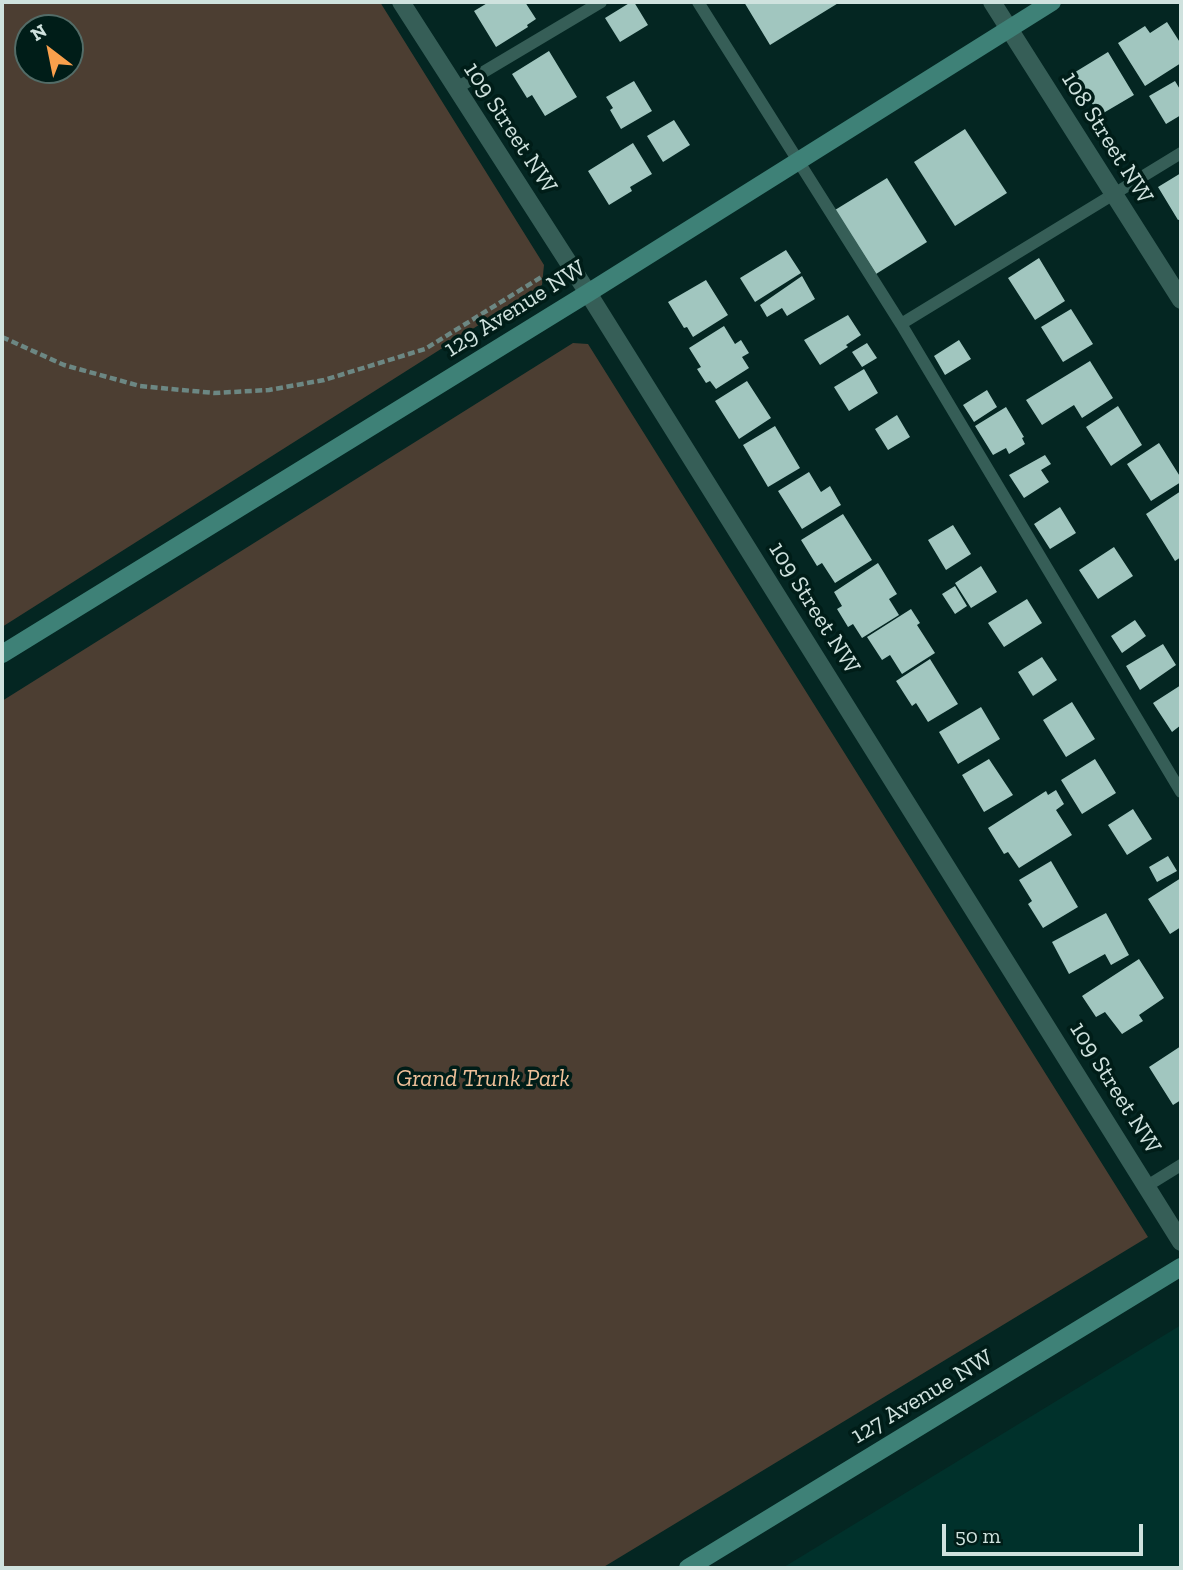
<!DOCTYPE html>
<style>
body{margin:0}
#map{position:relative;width:1183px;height:1570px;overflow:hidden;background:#042622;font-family:"Zilla Slab",serif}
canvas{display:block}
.frame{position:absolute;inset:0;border:4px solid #cfe2de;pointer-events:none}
.north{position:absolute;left:14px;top:14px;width:70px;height:70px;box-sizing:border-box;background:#001d18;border:2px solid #536c67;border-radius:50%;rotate:328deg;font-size:19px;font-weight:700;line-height:28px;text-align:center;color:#cfe2de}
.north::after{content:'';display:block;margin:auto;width:24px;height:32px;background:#f9a04c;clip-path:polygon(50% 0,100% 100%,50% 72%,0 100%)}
.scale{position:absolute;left:942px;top:1524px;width:201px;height:32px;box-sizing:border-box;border:4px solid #cfe2de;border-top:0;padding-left:9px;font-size:21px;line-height:24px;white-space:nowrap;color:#cfe2de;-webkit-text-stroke:5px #001d18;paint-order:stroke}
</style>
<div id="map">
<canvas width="1183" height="1570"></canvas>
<div class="frame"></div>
<div class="north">N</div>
<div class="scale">50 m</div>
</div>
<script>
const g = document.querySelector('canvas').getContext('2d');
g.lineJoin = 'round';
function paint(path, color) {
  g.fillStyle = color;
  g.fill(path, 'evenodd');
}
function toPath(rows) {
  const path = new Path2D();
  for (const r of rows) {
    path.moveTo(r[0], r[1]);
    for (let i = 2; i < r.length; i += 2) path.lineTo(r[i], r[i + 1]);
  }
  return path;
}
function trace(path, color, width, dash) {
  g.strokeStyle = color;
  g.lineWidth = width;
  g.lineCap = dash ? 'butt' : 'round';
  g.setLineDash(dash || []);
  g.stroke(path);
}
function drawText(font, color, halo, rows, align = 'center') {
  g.font = font + ' "Zilla Slab",serif';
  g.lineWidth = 7;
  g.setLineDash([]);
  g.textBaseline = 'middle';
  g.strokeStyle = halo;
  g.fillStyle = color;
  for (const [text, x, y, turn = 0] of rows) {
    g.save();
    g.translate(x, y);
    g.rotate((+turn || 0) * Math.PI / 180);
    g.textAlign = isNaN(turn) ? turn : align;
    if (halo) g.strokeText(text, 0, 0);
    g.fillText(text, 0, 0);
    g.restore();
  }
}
paint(toPath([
 [1181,1325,1181,1568,782,1568,789,1564]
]), '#00312b');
paint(toPath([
 [2,2,380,2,544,265,542,285,2,627],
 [70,28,70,70,28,70,28,28],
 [573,343,588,344,1148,1237,602,1568,2,1568,2,701]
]), '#4c3e32');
paint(toPath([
 [489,2,525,2,536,19,527,25,528,27,496,47,474,11],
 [631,2,634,2,648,25,620,42,605,18],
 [744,2,840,2,770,45],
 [1167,22,1181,44,1181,63,1145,86,1118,43,1145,26,1150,33],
 [549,51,577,97,545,116,532,95,527,98,512,74],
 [1108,52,1134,95,1100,115,1072,74],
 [634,81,652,111,621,129,610,110,613,108,606,97],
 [1175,81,1181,91,1181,115,1166,124,1149,96],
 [674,120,690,145,663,162,647,136],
 [965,129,1007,193,955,226,914,162],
 [633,143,652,174,630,187,632,191,609,205,588,171],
 [1181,173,1181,219,1178,220,1158,187],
 [887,178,927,242,876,274,835,210],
 [786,250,801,273,755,302,740,278],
 [1039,258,1065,301,1035,320,1008,278],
 [802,276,815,299,787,316,782,308,767,317,760,305],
 [706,280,728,315,693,337,687,327,684,328,668,302],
 [1071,309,1093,344,1063,362,1041,327],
 [848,315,861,335,846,345,848,347,820,365,804,340],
 [724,326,735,344,741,340,749,353,742,357,749,368,716,389,710,381,706,383,697,369,701,367,689,348],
 [959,340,971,359,945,375,934,356],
 [867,343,877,358,862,367,852,352],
 [1090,361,1113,398,1082,418,1074,405,1042,425,1026,400],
 [864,369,878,393,849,411,834,387],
 [747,381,771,418,739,439,715,401],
 [987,390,997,407,974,422,963,405],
 [1118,406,1142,445,1111,466,1086,427],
 [1006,407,1024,437,1022,438,1025,444,1009,454,1006,448,993,455,975,426],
 [897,415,910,437,888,450,875,429],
 [775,426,800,468,768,487,743,445],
 [1159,443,1181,478,1181,482,1151,501,1127,464],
 [1045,455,1051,464,1041,470,1049,482,1024,498,1009,475],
 [809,472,821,492,830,486,841,505,802,529,778,491],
 [1181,491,1181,557,1175,561,1146,514],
 [1060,507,1076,533,1050,549,1034,524],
 [843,514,872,560,835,583,822,563,817,566,801,540],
 [953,525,971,554,946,570,928,540],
 [1114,547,1133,576,1098,599,1079,570],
 [878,563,897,594,889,599,899,615,862,638,853,624,848,627,837,609,842,606,834,592],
 [981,566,997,592,971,608,955,583],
 [955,586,967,606,955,614,942,594],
 [1027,599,1042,623,1004,647,988,623],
 [911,609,920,623,917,625,935,653,902,674,890,655,882,660,867,637],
 [1135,620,1146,636,1122,653,1111,636],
 [1163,644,1176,665,1140,690,1126,666],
 [1042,657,1057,680,1033,696,1018,672],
 [930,659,958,704,928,722,916,703,912,706,896,681],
 [1181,685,1181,725,1172,732,1153,703],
 [1072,702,1095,739,1066,757,1043,720],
 [981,707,1000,739,958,764,939,732],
 [989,759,1013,795,984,812,962,775],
 [1095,759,1116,793,1082,814,1061,780],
 [1056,790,1064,804,1056,810,1072,835,1019,868,1008,852,1004,854,988,828,1046,791,1048,795],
 [1133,809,1152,839,1127,855,1108,825],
 [1168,856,1177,871,1157,882,1149,867],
 [1051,861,1078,907,1043,928,1028,904,1032,901,1019,880],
 [1181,878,1181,927,1170,934,1148,899],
 [1106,913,1129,955,1111,965,1105,954,1069,974,1052,942],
 [1139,959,1164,998,1139,1015,1143,1021,1122,1034,1105,1012,1096,1017,1082,996],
 [1181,1046,1181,1100,1173,1105,1149,1067]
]), '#a1c6bf');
trace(toPath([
 [2,337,64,365,140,386,214,393,269,390,324,380,425,349,543,276]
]), '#6c8783', 4.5, [7, 3.5]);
trace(toPath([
 [698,2,901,324,1181,792],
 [455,89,601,2],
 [901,324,1181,153],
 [1147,1186,1181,1165]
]), '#365e57', 12);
trace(toPath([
 [401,2,588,293,1181,1242],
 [992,2,1181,300]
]), '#365e57', 18);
trace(toPath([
 [2,654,588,293,1052,2],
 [688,1568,1181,1267]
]), '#3e8177', 18);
drawText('24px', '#cfe2de', '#001d18', [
 ["109 Street NW",510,128,57],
 ["108 Street NW",1107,138,58],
 ["129 Avenue NW",515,309,-32],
 ["109 Street NW",814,608,58],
 ["109 Street NW",1115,1088,58],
 ["127 Avenue NW",922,1397,-31]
]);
drawText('italic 24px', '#eec099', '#001d18', [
 ["Grand Trunk Park",483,1079]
]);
</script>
